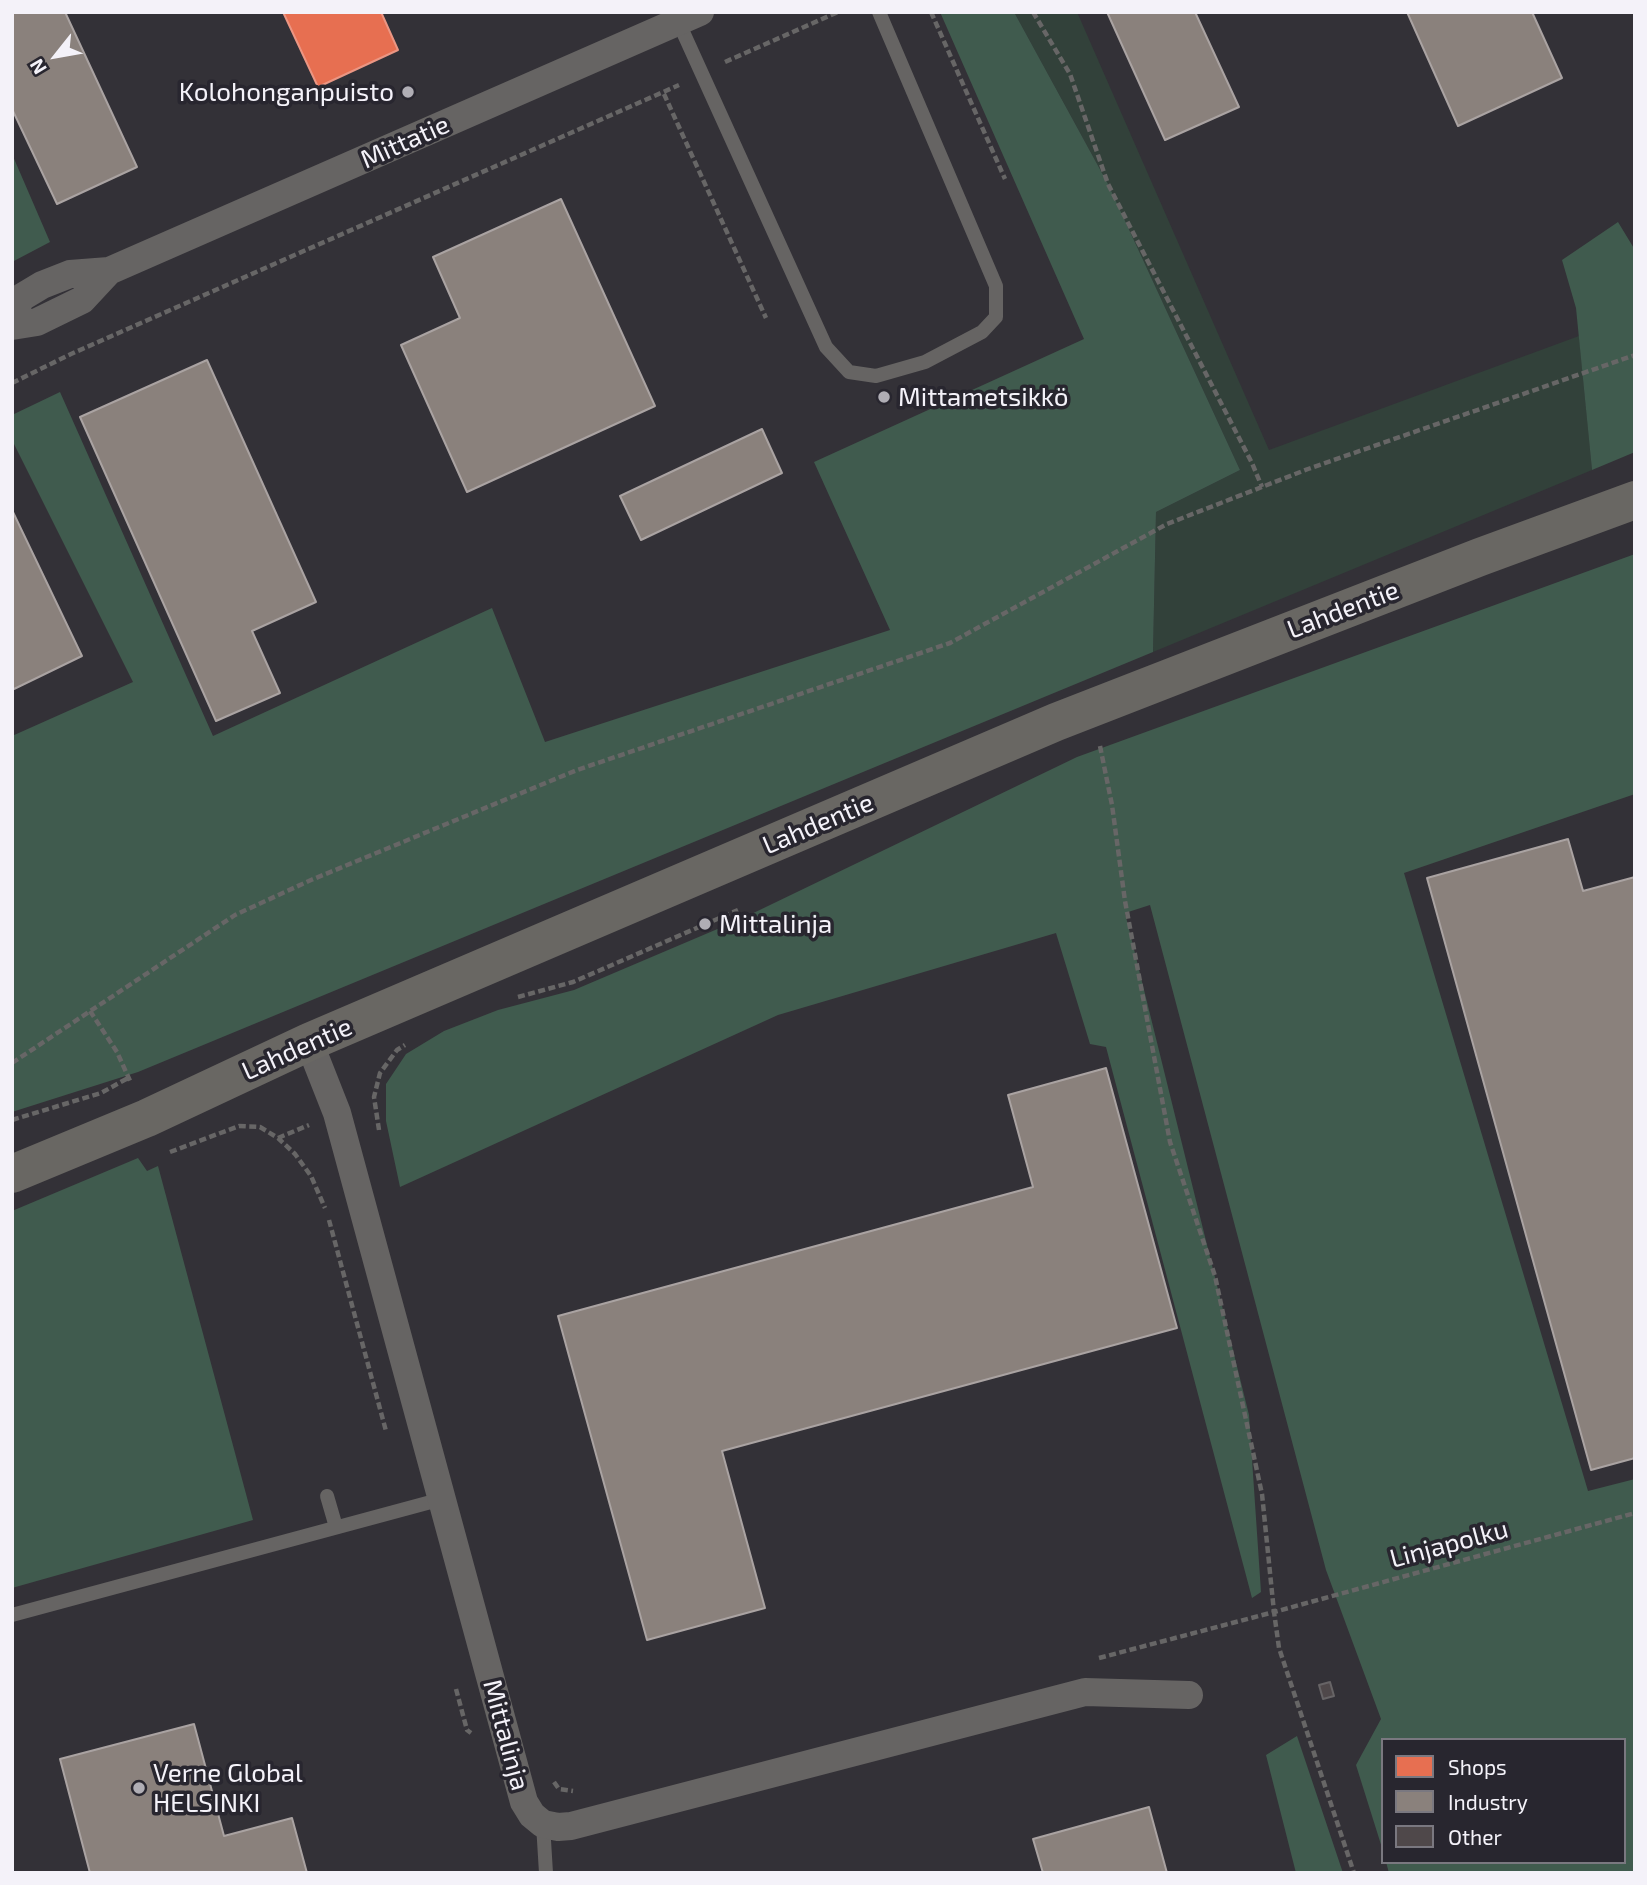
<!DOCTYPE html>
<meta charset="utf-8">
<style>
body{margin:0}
#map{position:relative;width:1647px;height:1885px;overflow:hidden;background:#333137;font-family:"Exo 2",sans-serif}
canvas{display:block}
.frame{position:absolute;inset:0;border:14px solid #f4f2f9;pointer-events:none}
.legend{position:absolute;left:1381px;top:1738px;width:245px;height:126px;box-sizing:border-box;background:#28262f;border:2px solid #7a7880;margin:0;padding:9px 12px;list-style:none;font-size:21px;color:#f4f2f9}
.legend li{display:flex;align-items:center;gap:14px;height:35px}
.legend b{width:35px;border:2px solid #7a7880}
.north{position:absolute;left:21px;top:21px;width:70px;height:70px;-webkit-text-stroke:5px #28262f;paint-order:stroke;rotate:239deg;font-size:19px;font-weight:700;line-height:28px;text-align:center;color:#f4f2f9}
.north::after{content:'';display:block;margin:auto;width:24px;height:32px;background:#f4f2f9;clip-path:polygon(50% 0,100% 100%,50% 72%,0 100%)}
</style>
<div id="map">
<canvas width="1647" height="1885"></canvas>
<div class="frame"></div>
<ul class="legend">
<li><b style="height:19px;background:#e76f51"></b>Shops</li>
<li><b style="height:19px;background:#8a817c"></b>Industry</li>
<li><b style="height:19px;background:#4f484a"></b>Other</li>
</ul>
<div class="north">N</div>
</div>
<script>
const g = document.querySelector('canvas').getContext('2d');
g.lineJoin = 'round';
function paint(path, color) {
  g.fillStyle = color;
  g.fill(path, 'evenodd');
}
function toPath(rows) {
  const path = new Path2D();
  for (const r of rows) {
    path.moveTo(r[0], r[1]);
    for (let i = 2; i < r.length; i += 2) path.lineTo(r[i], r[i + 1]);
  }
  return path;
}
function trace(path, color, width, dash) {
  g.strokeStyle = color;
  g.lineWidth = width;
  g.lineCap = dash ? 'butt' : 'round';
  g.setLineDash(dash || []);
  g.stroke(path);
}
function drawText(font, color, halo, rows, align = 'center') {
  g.font = font + ' "Exo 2",sans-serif';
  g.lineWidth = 7;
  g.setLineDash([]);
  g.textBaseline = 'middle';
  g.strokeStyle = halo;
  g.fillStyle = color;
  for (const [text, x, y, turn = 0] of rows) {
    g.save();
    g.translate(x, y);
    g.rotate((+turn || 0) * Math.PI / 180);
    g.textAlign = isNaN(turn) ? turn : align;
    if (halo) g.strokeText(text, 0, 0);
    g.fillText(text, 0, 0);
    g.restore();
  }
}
paint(toPath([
 [1014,12,1077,12,1269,450,1579,336,1592,470,1153,652,1156,512,1240,470,1108,184]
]), '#32413a');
paint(toPath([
 [940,12,1014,12,1108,184,1240,470,1156,512,1153,652,138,1072,12,1112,12,736,133,682,12,440,12,415,60,392,213,736,492,608,545,742,890,630,814,462,1084,339],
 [12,154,50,242,12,262],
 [1618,222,1635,250,1635,452,1592,470,1576,308,1562,260],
 [1635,554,1635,794,1404,873,1588,1491,1635,1479,1635,1873,1389,1873,1386,1862,1624,1862,1624,1740,1383,1740,1383,1851,1356,1765,1381,1719,1326,1570,1150,905,1125,913,1249,1415,1261,1592,1252,1598,1106,1047,1090,1044,1056,933,778,1015,400,1187,386,1121,386,1084,406,1054,444,1031,498,1010,574,990,741,919,1077,757],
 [138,1158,147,1171,158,1166,253,1520,12,1588,12,1211],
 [1297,1736,1343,1873,1296,1873,1266,1755]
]), '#405b4e');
const shops = toPath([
 [283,12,381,12,398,50,318,87,283,12]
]);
paint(shops, '#e76f51');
trace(shops, '#eb9683', 2);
const industry = toPath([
 [12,12,65,12,137,167,57,204,12,109,12,12],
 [1107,12,1195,12,1239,107,1165,140,1107,12],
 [1407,12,1532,12,1562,78,1458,126,1407,12],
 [561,199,655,406,467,492,401,345,460,318,433,257,561,199],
 [207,360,316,602,252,631,280,693,216,721,80,417,207,360],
 [762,429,782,473,641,540,620,496,762,429],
 [12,510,82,656,14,689,12,686,12,510],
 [1568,839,1583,891,1635,877,1635,1458,1591,1470,1427,878,1568,839],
 [1106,1068,1177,1328,722,1451,765,1608,647,1640,558,1316,1033,1187,1008,1095,1106,1068],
 [194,1724,224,1836,292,1818,307,1873,90,1873,60,1759,194,1724],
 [1149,1807,1167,1873,1043,1873,1033,1839,1149,1807]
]);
paint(industry, '#8a817c');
trace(industry, '#aaa3a2', 2);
const building = toPath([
 [1330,1682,1334,1696,1323,1699,1319,1685,1330,1682]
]);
paint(building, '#4f484a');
trace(building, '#676466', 2);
trace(toPath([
 [931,12,1005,179],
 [1033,12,1070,74,1108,184,1252,463,1262,487],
 [725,62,838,12],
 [664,94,766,318],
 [12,383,71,354,679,85],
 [1100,746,1112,805,1125,901,1170,1142,1215,1276,1262,1494,1274,1612,1635,1513],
 [518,997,573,982,738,910],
 [90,1011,117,1052,131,1083],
 [12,1063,235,915,311,880,577,770,950,643,1167,524,1308,469,1635,355],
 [12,1120,101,1093,128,1078],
 [379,1130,374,1097,380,1073,397,1050,405,1045],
 [278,1138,309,1125],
 [170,1152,239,1126,260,1127,278,1138,295,1154,311,1176,325,1208],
 [329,1220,386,1431],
 [1099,1658,1274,1612,1279,1648,1354,1873],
 [456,1689,467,1730,471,1733],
 [554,1782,559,1789,573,1791]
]), '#676666', 4.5, [7, 3.5]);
trace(toPath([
 [678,21,826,347,849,372,876,376,925,362,982,332,996,317,996,286,879,12],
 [327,1496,336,1527],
 [12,1615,442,1499],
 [543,1824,546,1873]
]), '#666463', 14);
trace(toPath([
 [12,311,22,297,42,285,70,274,109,271,700,12],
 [12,326,37,322,82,300,109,271],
 [309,1042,337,1113,524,1802,532,1815,543,1824,558,1827,571,1826,1085,1692,1189,1695]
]), '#666463', 28);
trace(toPath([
 [12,1174,147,1118,309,1042,1056,722,1480,557,1635,500]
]), '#696763', 38);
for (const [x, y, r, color] of [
 [408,92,7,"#b0aeb5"],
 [884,397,7,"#b0aeb5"],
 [705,924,7,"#b0aeb5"],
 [139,1788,7,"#b0aeb5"]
]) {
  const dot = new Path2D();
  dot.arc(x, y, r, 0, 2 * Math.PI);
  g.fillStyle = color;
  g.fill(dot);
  trace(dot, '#28262f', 2.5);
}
drawText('26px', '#f4f2f9', '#28262f', [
 ["Kolohonganpuisto",394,92,"right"],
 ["Mittametsikkö",898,397],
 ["Mittalinja",719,924],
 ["Verne Global",153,1773],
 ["HELSINKI",153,1803]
], 'left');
drawText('26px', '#f4f2f9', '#28262f', [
 ["Mittatie",405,142,-24],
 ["Lahdentie",1343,610,-21],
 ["Lahdentie",818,824,-23],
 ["Lahdentie",297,1049,-24],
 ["Linjapolku",1449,1544,-15],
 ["Mittalinja",506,1735,75]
]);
</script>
